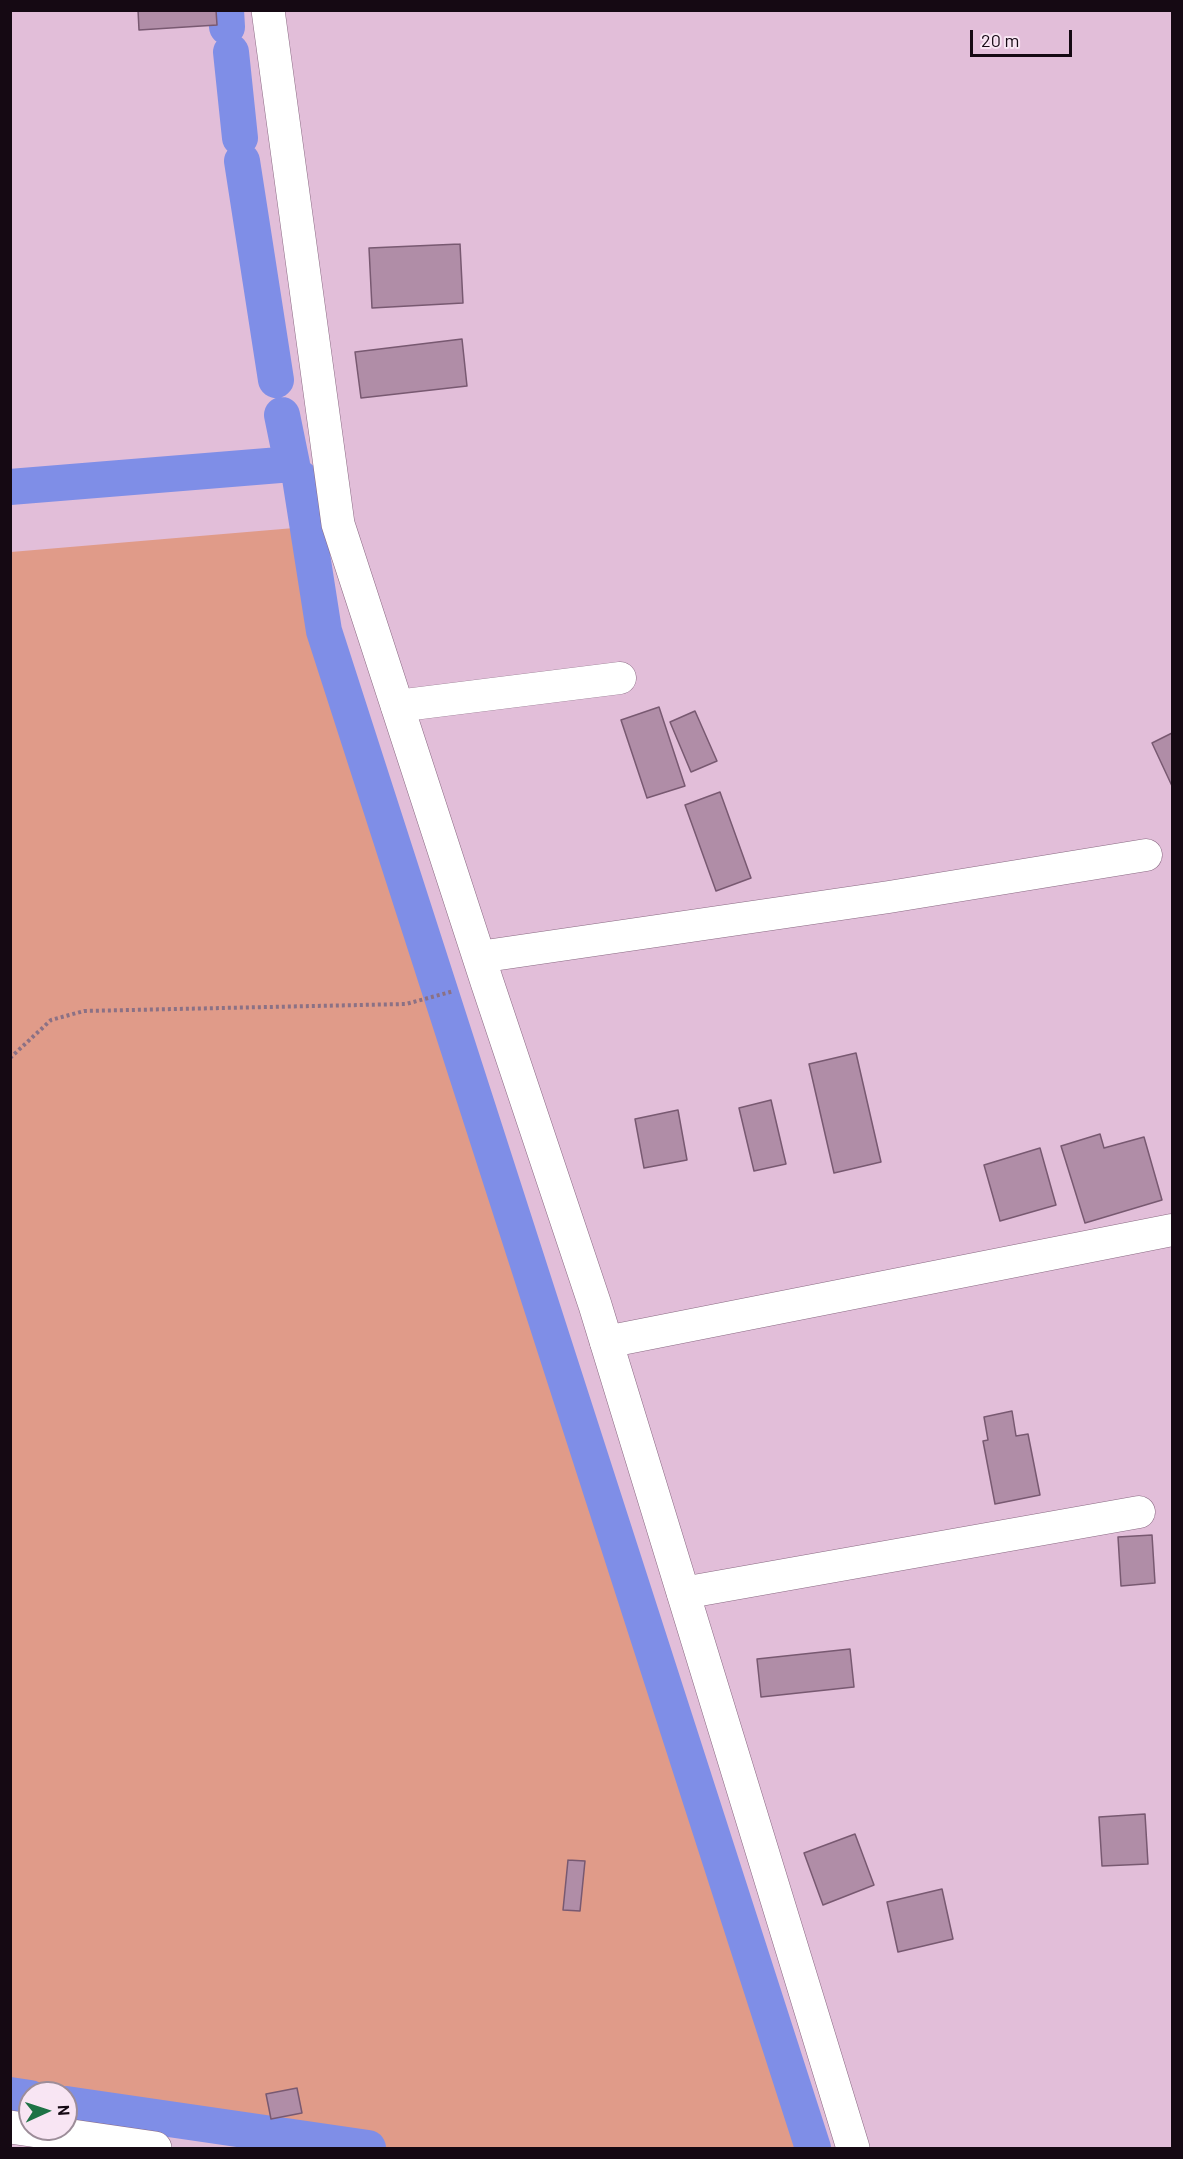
<!DOCTYPE html>
<style>
body{margin:0}
#map{position:relative;width:1183px;height:2159px;overflow:hidden;background:#e2bed9;font-family:Barlow,sans-serif}
canvas{display:block}
.frame{position:absolute;inset:0;border:12px solid #150913;pointer-events:none}
.north{position:absolute;left:18px;top:2081px;width:60px;height:60px;box-sizing:border-box;background:#f8e5f3;border:2px solid #9d8d99;border-radius:50%;rotate:87deg;font-size:16px;font-weight:700;line-height:24px;text-align:center;color:#150913}
.north::after{content:'';display:block;margin:auto;width:21px;height:27px;background:#1e7345;clip-path:polygon(50% 0,100% 100%,50% 72%,0 100%)}
.scale{position:absolute;left:970px;top:30px;width:102px;height:27px;box-sizing:border-box;border:3px solid #150913;border-top:0;padding-left:8px;font-size:18px;line-height:21px;white-space:nowrap;color:#150913;-webkit-text-stroke:4px #f8e5f3;paint-order:stroke}
</style>
<div id="map">
<canvas width="1183" height="2159"></canvas>
<div class="frame"></div>
<div class="north">N</div>
<div class="scale">20 m</div>
</div>
<script>
const g = document.querySelector('canvas').getContext('2d');
g.lineJoin = 'round';
function paint(path, color) {
  g.fillStyle = color;
  g.fill(path, 'evenodd');
}
function toPath(rows) {
  const path = new Path2D();
  for (const r of rows) {
    path.moveTo(r[0], r[1]);
    for (let i = 2; i < r.length; i += 2) path.lineTo(r[i], r[i + 1]);
  }
  return path;
}
function trace(path, color, width, dash) {
  g.strokeStyle = color;
  g.lineWidth = width;
  g.lineCap = dash ? 'butt' : 'round';
  g.setLineDash(dash || []);
  g.stroke(path);
}
paint(toPath([
 [306,527,819,2148,318,2148,66,2113,66,2093,30,2093,30,2108,11,2105,11,552]
]), '#e09b89');
trace(toPath([
 [226,10,227,27],
 [231,52,240,138],
 [242,161,276,380],
 [300,478,324,631,813,2148],
 [10,487,292,464,282,415],
 [10,2095,30,2098],
 [66,2104,368,2148]
]), '#7f8ee7', 36);
const building = toPath([
 [138,10,216,10,217,25,139,30,138,10],
 [460,244,463,303,372,308,369,248,460,244],
 [462,339,467,386,361,398,355,352,462,339],
 [659,707,685,786,647,798,621,720,659,707],
 [695,711,717,761,691,772,670,722,695,711],
 [1172,733,1172,786,1152,743,1172,733],
 [720,792,751,878,716,891,685,805,720,792],
 [856,1053,881,1162,834,1173,809,1064,856,1053],
 [771,1100,786,1164,754,1171,739,1108,771,1100],
 [678,1110,687,1160,644,1168,635,1119,678,1110],
 [1100,1134,1104,1148,1144,1137,1162,1200,1085,1223,1061,1146,1100,1134],
 [1040,1148,1056,1205,1000,1221,984,1165,1040,1148],
 [1012,1411,1016,1436,1028,1434,1040,1495,995,1504,983,1441,988,1440,984,1417,1012,1411],
 [1152,1535,1155,1583,1121,1586,1118,1537,1152,1535],
 [850,1649,854,1687,761,1697,757,1659,850,1649],
 [1145,1814,1148,1864,1102,1866,1099,1817,1145,1814],
 [855,1834,874,1885,823,1905,804,1853,855,1834],
 [568,1860,585,1861,580,1911,563,1910,568,1860],
 [942,1889,953,1939,898,1952,887,1902,942,1889],
 [297,2088,302,2113,271,2119,266,2094,297,2088]
]);
paint(building, '#b08da7');
trace(building, '#785971', 1.5);
const street = toPath([
 [397,706,620,678],
 [479,957,889,897,1146,855],
 [606,1342,1172,1230],
 [683,1593,1139,1512]
]);
const secondary = toPath([
 [268,10,338,524,487,982,595,1305,853,2148],
 [10,2127,155,2148]
]);
trace(street, '#8a6a83', 33);
trace(secondary, '#8a6a83', 34);
trace(toPath([
 [10,1058,51,1020,84,1011,406,1004,454,991]
]), '#8b7185', 4, [3, 3]);
trace(street, '#fff', 32);
trace(secondary, '#fff', 33);
</script>
